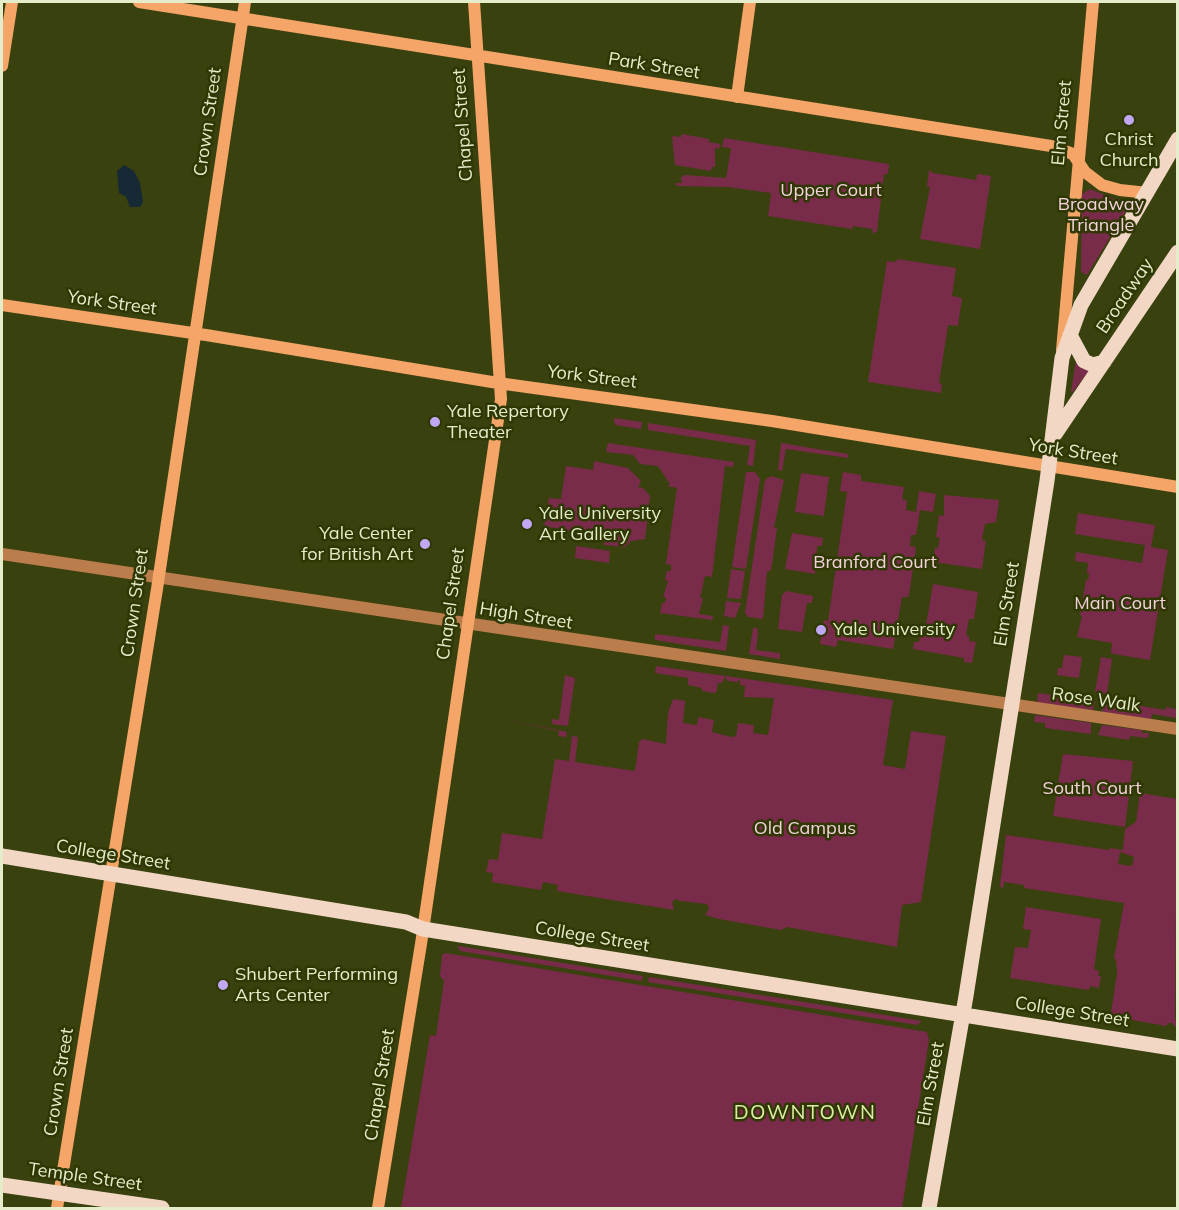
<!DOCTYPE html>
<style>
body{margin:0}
#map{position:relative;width:1179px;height:1210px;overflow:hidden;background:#39410f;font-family:Mulish,sans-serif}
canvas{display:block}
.frame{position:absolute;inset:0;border:3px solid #e4ecca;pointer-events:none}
</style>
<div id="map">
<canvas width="1179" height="1210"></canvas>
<div class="frame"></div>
</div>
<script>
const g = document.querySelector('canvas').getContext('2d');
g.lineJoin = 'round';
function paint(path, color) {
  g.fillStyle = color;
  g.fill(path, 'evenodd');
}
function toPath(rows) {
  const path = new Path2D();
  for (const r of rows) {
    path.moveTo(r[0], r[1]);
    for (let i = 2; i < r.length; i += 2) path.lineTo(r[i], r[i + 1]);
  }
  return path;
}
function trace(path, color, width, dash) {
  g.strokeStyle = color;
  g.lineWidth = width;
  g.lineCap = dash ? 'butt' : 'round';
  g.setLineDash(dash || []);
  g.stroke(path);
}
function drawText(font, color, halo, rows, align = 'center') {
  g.font = font + ' Mulish,sans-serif';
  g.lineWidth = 5;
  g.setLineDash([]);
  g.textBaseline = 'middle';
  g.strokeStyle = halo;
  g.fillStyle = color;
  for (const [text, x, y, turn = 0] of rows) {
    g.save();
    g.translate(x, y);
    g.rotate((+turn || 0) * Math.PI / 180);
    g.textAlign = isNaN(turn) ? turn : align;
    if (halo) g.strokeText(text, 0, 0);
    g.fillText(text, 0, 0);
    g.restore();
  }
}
paint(toPath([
 [682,134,709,139,709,142,720,144,719,149,715,148,715,167,712,167,711,171,675,165,672,136,681,137],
 [724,138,889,164,888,174,884,174,877,232,872,233,873,229,866,228,853,226,852,229,768,216,771,193,728,187,676,186,676,183,682,183,681,177,685,175,726,178,731,148,722,147],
 [929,170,933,173,976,180,977,174,991,176,980,249,920,239,930,187,927,186],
 [1090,189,1114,199,1132,201,1087,275,1081,272,1082,194],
 [897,259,956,268,952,296,962,298,958,326,948,325,939,383,942,384,941,393,868,382,887,261,896,262],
 [1076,361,1089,371,1072,393,1071,391],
 [614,418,642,422,641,429,615,425],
 [648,423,756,440,753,466,747,465,750,446,648,430],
 [608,443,734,462,733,467,725,466,712,577,705,576,700,598,703,598,699,614,713,616,712,620,660,613,662,603,665,603,666,597,663,597,668,581,665,580,667,571,671,571,671,565,666,564,677,488,667,486,670,484,658,466,640,464,633,455,606,452],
 [781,443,848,454,848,458,786,449,782,471,778,470],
 [594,461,628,468,641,481,638,487,643,488,650,496,645,539,631,541,625,547,604,545,605,537,544,526,549,498,561,499,566,466,593,470],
 [746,472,755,472,760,479,746,569,732,567],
 [843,472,861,475,861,481,904,487,902,499,907,501,906,510,916,512,919,491,936,494,933,512,920,510,916,535,911,535,910,546,916,547,909,595,908,597,902,597,893,649,838,640,836,647,820,644,824,620,828,621,847,492,840,491],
 [801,473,829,477,824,516,795,512],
 [771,476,784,480,774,527,777,528,771,571,767,571,763,619,748,617,745,613,765,480],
 [944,495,999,500,996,522,985,524,982,540,986,541,982,569,933,562,935,548,938,548,940,538,936,537,939,515,944,516],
 [1078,513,1155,525,1151,547,1168,550,1150,660,1113,654,1111,653,1112,643,1077,637,1082,616,1080,615,1086,580,1088,580,1089,574,1087,573,1088,563,1075,561,1076,552,1142,563,1145,545,1075,534],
 [792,533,823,538,822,546,817,546,815,574,785,569],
 [576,546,610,551,609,563,575,558],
 [731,569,745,571,741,599,727,598],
 [933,584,978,592,974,619,969,619,966,635,969,636,969,641,976,642,972,663,964,662,964,658,913,649,914,642,919,642,922,624,926,625],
 [786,591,813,596,812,603,807,603,802,632,778,629,782,595],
 [726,601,741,603,735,618,724,616],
 [723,625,729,626,726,651,655,640,655,634,720,642],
 [753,628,757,628,758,633,756,650,780,653,780,659,749,654],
 [1064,655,1082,657,1079,678,1057,675,1058,668,1062,668],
 [1101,657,1112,659,1107,694,1095,692],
 [656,666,893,700,883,765,905,769,911,731,946,736,921,902,902,905,897,947,787,927,781,930,719,919,705,915,709,909,707,904,680,901,676,899,672,902,674,910,557,891,558,885,543,882,541,890,492,882,493,873,486,872,489,859,498,860,502,833,542,839,555,759,569,761,572,736,578,737,575,762,635,771,639,742,642,739,666,744,668,713,673,699,685,701,683,723,697,725,698,717,714,720,712,732,731,737,736,736,738,723,754,725,753,733,768,735,774,698,744,697,745,686,740,685,740,679,737,682,728,681,725,677,722,683,718,683,716,693,702,691,702,688,688,685,688,678,655,673],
 [565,675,575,678,568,726,552,724,552,719,559,720],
 [1038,693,1095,701,1093,710,1037,704],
 [1177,698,1177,718,1152,714,1151,721,1104,714,1102,710,1106,700,1165,710,1166,707,1176,709],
 [1035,715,1091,723,1091,734,1045,728,1045,723,1034,722],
 [490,716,567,732,566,737,558,736,559,731],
 [1102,725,1142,730,1142,733,1149,733,1148,738,1130,736,1129,740,1098,735],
 [1063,754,1133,761,1125,827,1053,816],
 [1140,793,1177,799,1175,1017,1177,1028,1172,1023,1168,1023,1166,1026,1121,1018,1121,1015,1117,1015,1116,1018,1092,1014,1092,1011,1111,1013,1117,973,1116,959,1114,959,1124,903,1024,888,1024,885,1004,882,1003,889,1000,886,1006,835,1109,850,1110,848,1123,850,1125,829,1136,822],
 [1120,852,1134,857,1132,866,1118,864],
 [1026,907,1101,919,1094,969,1099,971,1098,976,1101,976,1099,988,1090,986,1089,990,1010,978,1015,947,1028,948,1031,930,1023,929],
 [458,946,643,976,642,981,460,951],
 [445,953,927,1032,929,1040,902,1208,401,1208,430,1035,436,1036,444,981,440,976,442,955],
 [649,977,922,1021,917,1025,648,982]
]), '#792b4a');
paint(toPath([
 [124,165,134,171,140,183,143,202,140,207,130,207,126,197,119,193,117,171]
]), '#172935');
trace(toPath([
 [2,554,1178,729]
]), '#bb7d4b', 12);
trace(toPath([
 [139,2,1051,146,1073,154,1085,172,1102,185,1120,190,1148,193],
 [2,66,12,2],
 [737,97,750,2],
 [2,305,206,335,498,383,772,421,1178,487],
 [1062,350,1093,2],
 [57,1208,157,589,245,2],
 [378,1208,421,944,501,399,474,2]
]), '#f4a567', 12);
trace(toPath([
 [1070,335,1084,361,1093,365,1104,362],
 [1055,434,1178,252],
 [2,856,406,922,423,929,1178,1049],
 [2,1185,162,1208],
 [929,1208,966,996,1047,481,1062,358,1081,305,1178,139]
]), '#f1d7c4', 15);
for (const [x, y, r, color] of [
 [1129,120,6,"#c0a8f4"],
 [435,422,6,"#c0a8f4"],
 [527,524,6,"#c0a8f4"],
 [425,544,6,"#c0a8f4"],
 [821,630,6,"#c0a8f4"],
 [223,985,6,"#c0a8f4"]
]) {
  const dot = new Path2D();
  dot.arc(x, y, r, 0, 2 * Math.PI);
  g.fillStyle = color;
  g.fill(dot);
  trace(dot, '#2f3703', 2);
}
drawText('18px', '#e4ecca', '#2f3703', [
 ["Park Street",654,66,9],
 ["Crown Street",208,122,-82],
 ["Elm Street",1062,123,-85],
 ["Chapel Street",463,125,-94],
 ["Broadway",1125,296,-56],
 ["York Street",112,303,8],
 ["York Street",592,377,7],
 ["York Street",1073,452,9],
 ["Crown Street",135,603,-82],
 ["Chapel Street",451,604,-82],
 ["Elm Street",1007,604,-81],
 ["High Street",526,616,9],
 ["Rose Walk",1096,700,8],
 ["College Street",113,855,9],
 ["College Street",592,937,9],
 ["College Street",1072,1012,9],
 ["Crown Street",59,1082,-81],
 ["Elm Street",931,1084,-80],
 ["Chapel Street",380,1085,-81],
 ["Temple Street",85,1177,8]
]);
drawText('18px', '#e4ecca', '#2f3703', [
 ["Christ",1129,140,"center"],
 ["Church",1129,161,"center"],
 ["Yale Repertory",447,412],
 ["Theater",447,433],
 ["Yale University",539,514],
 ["Art Gallery",539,535],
 ["Yale Center",413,534,"right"],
 ["for British Art",413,555,"right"],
 ["Yale University",833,630],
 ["Shubert Performing",235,975],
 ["Arts Center",235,996]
], 'left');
drawText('18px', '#f3d2dc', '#2f3703', [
 ["Upper Court",831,191],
 ["Broadway",1101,205],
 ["Triangle",1101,226],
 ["Branford Court",875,563],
 ["Main Court",1120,604],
 ["South Court",1092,789],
 ["Old Campus",805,829]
]);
g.letterSpacing = '1.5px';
drawText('20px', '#ddeba7', '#2f3703', [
 ["DOWNTOWN",805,1113]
]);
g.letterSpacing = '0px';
</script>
